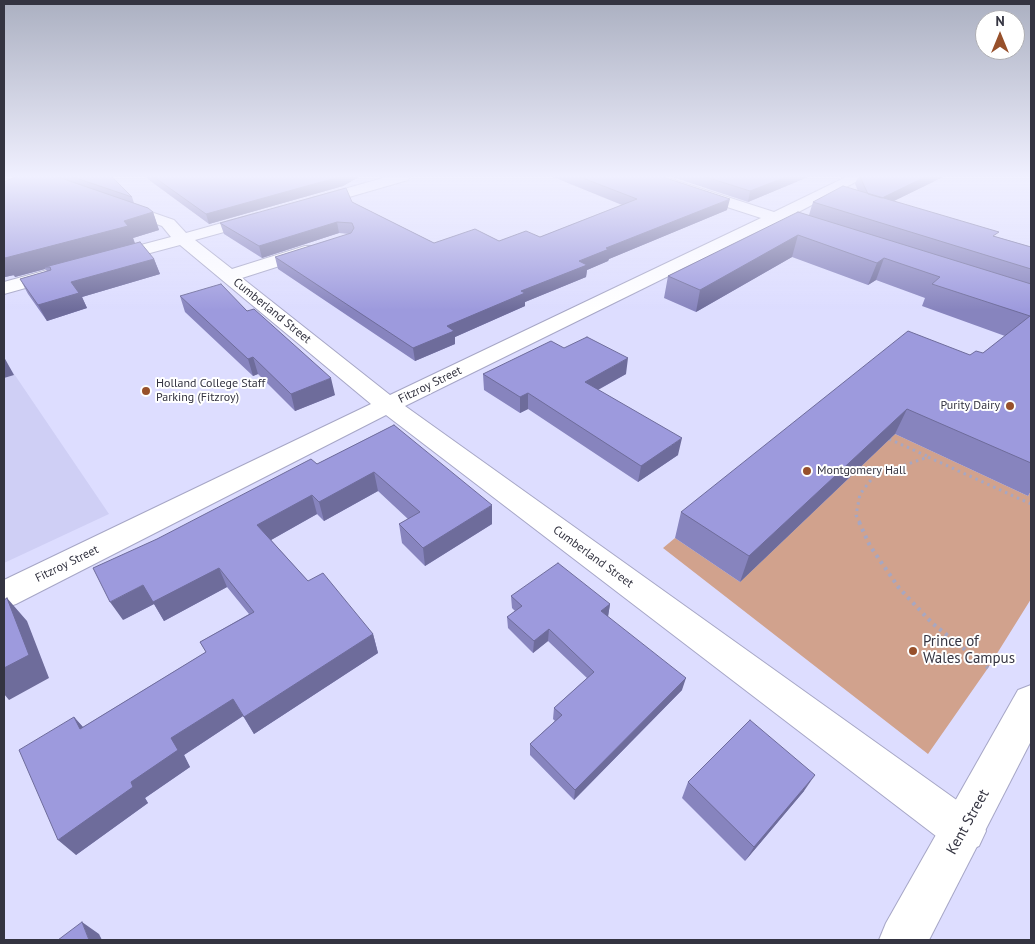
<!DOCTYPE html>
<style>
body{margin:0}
#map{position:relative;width:1035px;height:944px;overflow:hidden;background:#ddf;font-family:"PT Sans",sans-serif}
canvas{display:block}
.frame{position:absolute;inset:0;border:5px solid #343441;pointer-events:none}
.north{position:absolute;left:975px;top:10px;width:50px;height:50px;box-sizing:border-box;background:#fff;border:1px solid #aeaeb3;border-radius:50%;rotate:0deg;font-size:14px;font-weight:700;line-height:20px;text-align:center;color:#343441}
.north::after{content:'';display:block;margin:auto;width:18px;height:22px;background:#97502b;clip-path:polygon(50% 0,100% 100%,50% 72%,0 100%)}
</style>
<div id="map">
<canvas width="1035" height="944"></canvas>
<div class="frame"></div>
<div class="north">N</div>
</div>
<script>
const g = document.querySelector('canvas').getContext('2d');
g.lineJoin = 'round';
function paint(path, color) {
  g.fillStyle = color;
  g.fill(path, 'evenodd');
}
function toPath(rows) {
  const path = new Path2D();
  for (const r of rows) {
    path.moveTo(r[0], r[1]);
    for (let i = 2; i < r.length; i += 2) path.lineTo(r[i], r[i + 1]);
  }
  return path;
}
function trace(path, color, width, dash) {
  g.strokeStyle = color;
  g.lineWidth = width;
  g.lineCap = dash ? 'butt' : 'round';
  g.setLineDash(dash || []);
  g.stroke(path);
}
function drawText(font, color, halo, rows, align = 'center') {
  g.font = font + ' "PT Sans",sans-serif';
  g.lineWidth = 4;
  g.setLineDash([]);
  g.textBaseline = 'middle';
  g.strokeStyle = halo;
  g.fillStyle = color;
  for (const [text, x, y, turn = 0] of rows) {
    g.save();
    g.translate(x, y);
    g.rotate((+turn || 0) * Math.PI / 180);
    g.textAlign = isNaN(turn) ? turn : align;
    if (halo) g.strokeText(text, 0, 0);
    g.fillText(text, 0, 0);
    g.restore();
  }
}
paint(toPath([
 [4,359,109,514,4,563]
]), '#cfcff5');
paint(toPath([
 [895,434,1028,496,1031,491,1031,599,988,668,928,754,663,548,675,538,740,582]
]), '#d1a28d');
const minor = toPath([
 [386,177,410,177,408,180,311,208,303,203,306,200,386,177],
 [642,177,665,177,774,212,846,177,865,177,789,217,794,221,792,224,786,226,776,223,405,406,979,816,986,831,979,846,964,853,949,846,386,415,16,604,4,608,4,580,371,404,180,245,109,264,103,263,100,259,103,255,171,237,162,226,115,209,112,206,115,203,125,203,174,220,186,233,258,213,264,215,266,218,264,221,195,240,232,269,305,246,317,246,320,250,317,254,242,278,390,395,761,218,644,180,642,177],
 [58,267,65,269,67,273,65,277,4,294,4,282,58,267]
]);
const tertiary = toPath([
 [1031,685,1031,741,929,940,879,940,886,923,1018,690,1031,685]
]);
trace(minor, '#a6a6c6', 2);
trace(tertiary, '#a6a6c6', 2);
trace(toPath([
 [889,439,927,456],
 [860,523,856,515,860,494,874,476,928,457,1031,504]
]), '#a7a7c2', 3, [2.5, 4]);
trace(toPath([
 [859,522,870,546,899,588,932,623,988,668]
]), '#a7a7c2', 4, [3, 4.5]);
paint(minor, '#fff');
paint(tertiary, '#fff');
paint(toPath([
 [60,177,112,177,132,197,134,203,153,212,159,230,133,238,135,243,154,259,160,274,82,297,87,308,47,321,28,294,20,279,47,271,45,269,15,277,14,275,5,277,4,276,4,182,60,178],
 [145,177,359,177,343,186,209,224],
 [553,177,663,177,727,210,609,259,608,261,587,270,586,277,525,302,525,306,455,337,455,344,415,361,278,269,275,257,349,234,339,233,262,258,224,234,220,223,352,202,434,243,499,241,540,237,622,205],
 [672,177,808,177,748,202],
 [858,177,943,177,894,201,997,237,1031,247,1031,491,1028,496,895,434,740,582,675,538,681,512,970,355,983,353,1005,336,922,306,925,298,876,280,868,285,792,257,696,312,664,298,668,276,809,215,813,202,858,191,855,184],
 [180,296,247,311,335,395,295,411,258,374,253,376,185,312],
 [564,348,626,374,598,390,678,455,638,482,528,409,520,413,484,390,483,374],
 [394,425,492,524,425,566,402,543,399,524,408,519,378,491,324,521,317,514,271,540,308,581,373,634,378,653,254,734,243,716,184,755,190,767,145,798,148,803,76,855,74,717,83,727,206,652,200,642,249,614,227,587,164,621,154,604,123,620,317,464],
 [511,596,610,604,608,617,682,690,574,800,530,755,530,744,555,721,553,719,554,708,587,678,548,641,533,653,508,628,507,617,515,611,512,608],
 [688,782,804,791,745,861,682,798]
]), '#8784be');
paint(toPath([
 [339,177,359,177,343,186,209,224,206,214],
 [786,177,808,177,748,202,750,191],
 [925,177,943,177,869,213,872,202],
 [730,199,727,210,609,259,608,261,587,270,586,277,525,302,525,306,455,337,455,344,415,361,413,348,447,326,521,291,606,248],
 [153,212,159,230,133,238,135,244,45,267,45,269,15,277,5,258],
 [337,222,339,233,262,258,259,246],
 [798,235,792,257,696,312,700,290],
 [4,256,14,275,5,277,4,275],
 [884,258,876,280,868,285,877,263],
 [154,259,160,274,82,297,87,308,47,321,38,305,71,282],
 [4,357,14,375,4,378],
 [253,357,258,374,253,376,248,359],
 [628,358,626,374,583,398,585,382],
 [331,378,335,395,295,411,291,394],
 [528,393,528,409,520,413,520,397],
 [907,409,895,434,740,582,749,556],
 [682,438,678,455,638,482,641,466],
 [374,472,378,491,324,521,319,502],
 [312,495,317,514,264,544,257,525],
 [492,505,492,524,425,566,423,548],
 [219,568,227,587,164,621,154,604,123,620,110,602,143,585],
 [7,598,27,621,49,678,9,700,4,694,4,668],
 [610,604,608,616,600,623,601,611],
 [549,629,548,641,533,653,534,641],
 [373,634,378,653,254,734,244,717],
 [686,678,682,690,574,800,575,790],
 [233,699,243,716,184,755,190,767,145,798,148,803,76,855,58,840,131,782,171,738],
 [74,717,89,734,80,729],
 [815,775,804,791,745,861,754,847],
 [82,922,99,934,102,940,89,940]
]), '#6e6c9b');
const building = toPath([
 [15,177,58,177,148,208,153,212,124,221,128,226,5,258,4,256,4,182,15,177],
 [73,177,112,177,132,197,73,177],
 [154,177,339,177,206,214,154,177],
 [580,177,663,177,730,199,606,248,609,249,579,261,587,265,521,291,525,293,447,326,454,331,413,348,275,257,351,233,354,228,352,223,337,222,259,246,220,223,346,188,352,202,434,243,475,229,499,241,526,231,540,237,637,199,580,177],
 [706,177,786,177,750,191,706,177],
 [860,177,925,177,882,198,868,194,860,177],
 [843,186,999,232,993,236,1031,247,1031,269,813,202,843,186],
 [798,212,1031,284,1031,463,907,409,749,556,681,512,908,331,970,355,976,351,983,353,1030,316,932,284,940,277,884,258,877,263,798,235,700,290,668,276,798,212],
 [140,242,154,259,71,282,79,293,38,305,20,279,51,270,50,267,45,267,140,242],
 [221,284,247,311,254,309,331,378,291,394,253,357,248,359,180,296,221,284],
 [587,337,628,358,585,382,682,438,641,466,528,393,520,397,483,374,551,341,564,348,587,337],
 [394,425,492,505,423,548,399,524,420,512,374,472,319,502,312,495,257,525,308,581,323,573,373,634,244,717,233,699,171,738,178,750,131,782,133,787,58,840,19,750,74,717,80,729,206,652,200,642,254,612,219,568,153,602,143,585,110,602,93,568,157,539,311,459,317,464,394,425],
 [558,563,610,604,601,611,686,678,575,790,530,744,562,715,554,708,594,672,549,629,534,641,507,617,522,606,511,596,558,563],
 [7,598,29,655,4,668,4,600,7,598],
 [750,720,815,775,754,847,688,782,750,720],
 [82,922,89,940,58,940,82,922]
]);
paint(building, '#9d9add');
trace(building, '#6e6c9b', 1);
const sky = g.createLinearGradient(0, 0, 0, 310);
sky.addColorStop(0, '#abb0c1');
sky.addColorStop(0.57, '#f0f0ff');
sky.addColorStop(1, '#f0f0ff00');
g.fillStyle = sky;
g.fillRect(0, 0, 1035, 310);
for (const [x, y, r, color] of [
 [146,391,5,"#97502b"],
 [1010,406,5,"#97502b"],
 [807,471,5,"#97502b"],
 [913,651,5,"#97502b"]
]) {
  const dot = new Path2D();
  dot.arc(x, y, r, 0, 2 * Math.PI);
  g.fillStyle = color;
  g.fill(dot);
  trace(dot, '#fff', 2);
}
drawText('12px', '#343441', '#fff', [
 ["Cumberland Street",272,311,39],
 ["Fitzroy Street",430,385,-26],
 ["Cumberland Street",593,557,36],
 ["Fitzroy Street",67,564,-26]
]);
drawText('12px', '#343441', '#fff', [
 ["Holland College Staff",156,384],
 ["Parking (Fitzroy)",156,398],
 ["Purity Dairy",1000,406,"right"],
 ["Montgomery Hall",817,471]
], 'left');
drawText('15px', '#343441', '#fff', [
 ["Prince of",923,642],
 ["Wales Campus",923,659]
], 'left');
drawText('15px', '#343441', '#fff', [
 ["Kent Street",968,822,-61]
]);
</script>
